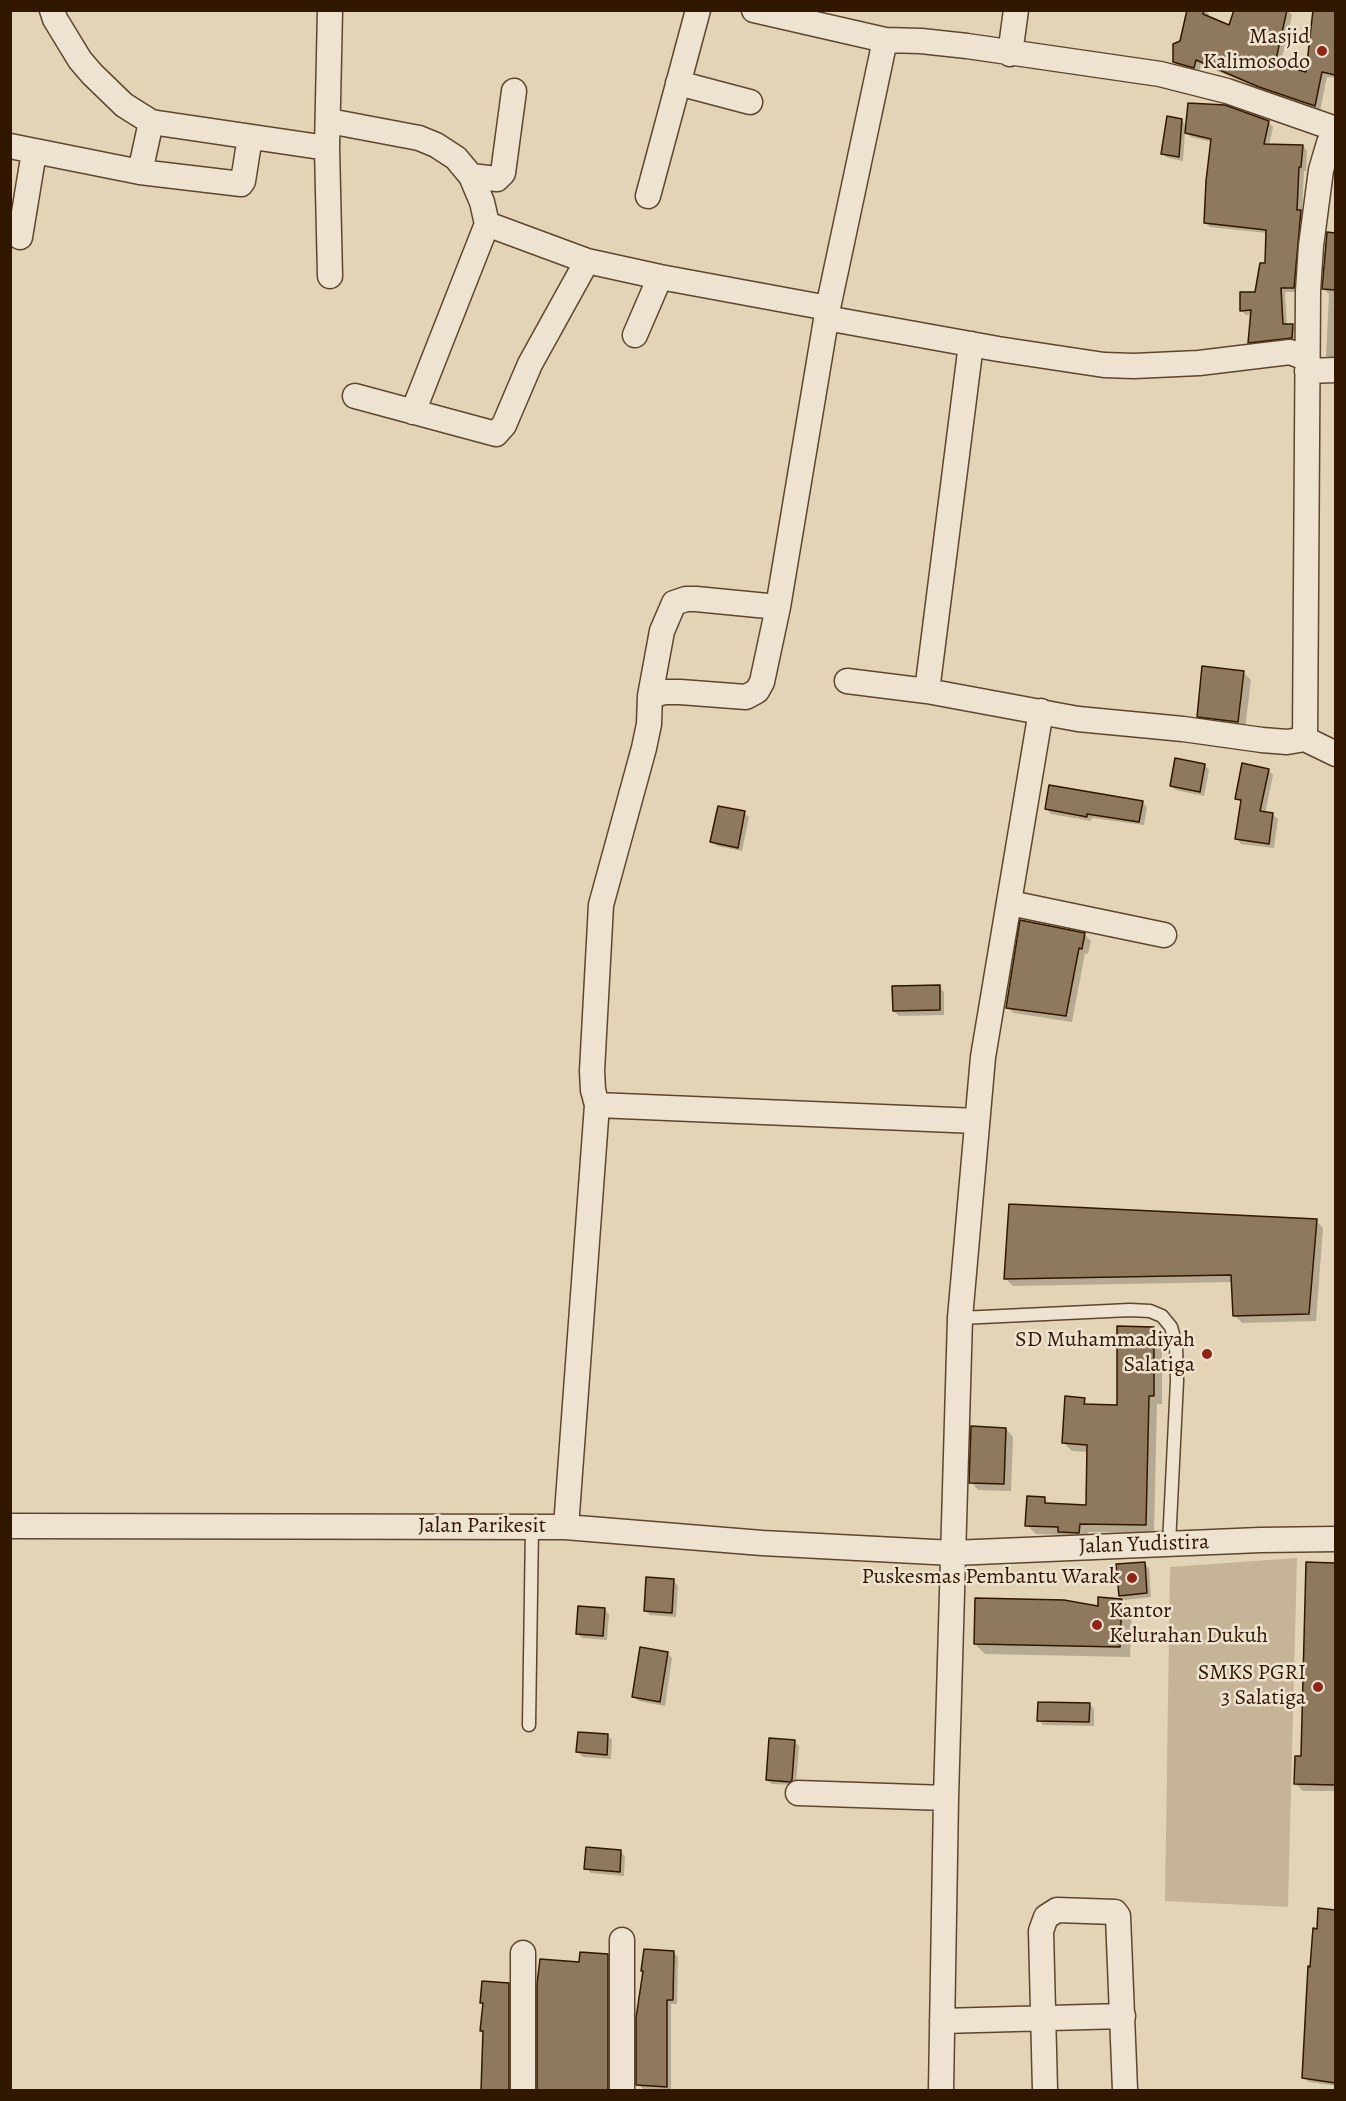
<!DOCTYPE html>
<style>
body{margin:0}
#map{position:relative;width:1346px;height:2101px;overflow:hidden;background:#e3d4b7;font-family:Alegreya,serif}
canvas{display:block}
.frame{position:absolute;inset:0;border:12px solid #321700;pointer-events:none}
</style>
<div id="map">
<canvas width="1346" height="2101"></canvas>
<div class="frame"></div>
</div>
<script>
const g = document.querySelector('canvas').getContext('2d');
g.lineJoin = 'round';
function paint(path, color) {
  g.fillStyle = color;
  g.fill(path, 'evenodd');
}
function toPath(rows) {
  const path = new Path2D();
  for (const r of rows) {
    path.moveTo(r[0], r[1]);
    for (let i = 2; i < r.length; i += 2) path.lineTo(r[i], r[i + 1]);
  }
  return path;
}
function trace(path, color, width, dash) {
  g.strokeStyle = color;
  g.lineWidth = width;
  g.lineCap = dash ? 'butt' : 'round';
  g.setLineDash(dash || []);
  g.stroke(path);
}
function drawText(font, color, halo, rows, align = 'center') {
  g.font = font + ' Alegreya,serif';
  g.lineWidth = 5;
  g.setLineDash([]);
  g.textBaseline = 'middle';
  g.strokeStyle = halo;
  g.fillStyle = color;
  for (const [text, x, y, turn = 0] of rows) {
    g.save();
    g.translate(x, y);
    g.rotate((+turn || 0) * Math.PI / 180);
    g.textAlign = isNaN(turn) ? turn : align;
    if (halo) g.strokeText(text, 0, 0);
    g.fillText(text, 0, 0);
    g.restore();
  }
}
paint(toPath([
 [1297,1558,1288,1907,1165,1901,1170,1567]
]), '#c5b498');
paint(toPath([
 [1188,10,1205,10,1209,14,1208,18,1230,27,1287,10,1292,15,1280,67,1307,74,1314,10,1336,10,1336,78,1327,77,1320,111,1266,92,1201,64,1199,72,1179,67,1174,62,1181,42],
 [1181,120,1187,126,1268,122,1273,127,1269,146,1303,146,1307,151,1306,171,1304,171,1302,212,1305,216,1298,292,1285,292,1287,326,1292,326,1297,330,1296,342,1254,347,1250,342,1252,314,1246,315,1241,310,1256,293,1267,265,1267,233,1210,227,1205,222,1212,142,1191,137,1185,132,1183,161,1168,158,1163,154],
 [1328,234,1336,235,1336,361,1330,360,1326,356,1329,294,1324,289],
 [1243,672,1251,680,1245,729,1206,724,1199,716],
 [1205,765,1209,770,1204,796,1176,790,1171,786],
 [1268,770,1273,775,1265,814,1273,815,1278,819,1274,848,1241,844,1237,839,1242,803,1237,798],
 [1142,802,1147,807,1144,825,1092,818,1091,821,1051,814,1047,809],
 [744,813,749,817,742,851,717,846,712,841],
 [1085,935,1091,941,1088,954,1085,953,1072,1022,1014,1013,1007,1007],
 [939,987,944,992,944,1015,899,1016,894,1011],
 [1316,1221,1323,1228,1316,1321,1242,1323,1234,1315,1233,1282,1013,1286,1006,1279],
 [10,1299,12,1350,10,1350],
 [1153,1328,1162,1337,1162,1404,1157,1404,1154,1533,1088,1532,1087,1541,1068,1540,1063,1535,1036,1534,1027,1525,1044,1499,1051,1505,1088,1506,1089,1452,1072,1451,1063,1442,1084,1400,1090,1406,1118,1406],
 [1006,1429,1013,1437,1011,1491,978,1490,971,1482],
 [1144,1563,1149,1568,1151,1597,1125,1600,1120,1595],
 [1307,1564,1336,1565,1336,1791,1303,1791,1296,1784,1302,1758],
 [674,1581,678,1586,676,1617,650,1615,645,1610],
 [1122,1600,1132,1610,1130,1657,985,1654,975,1644],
 [604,1609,609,1614,607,1640,582,1638,577,1633],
 [667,1653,672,1658,665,1706,639,1701,634,1697],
 [1089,1704,1094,1709,1094,1726,1043,1725,1039,1720],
 [607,1735,612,1740,611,1759,583,1757,578,1752],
 [794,1741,799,1746,796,1785,772,1784,767,1780],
 [620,1851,625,1856,624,1876,591,1873,586,1868],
 [1320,1909,1336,1911,1336,2086,1309,2082,1304,2078,1312,1968],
 [673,1952,678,1957,677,2004,671,2004,671,2090,643,2089,638,2084],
 [607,1955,612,1960,612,2090,539,2090,580,1964],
 [508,1984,513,1989,513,2090,482,2090,485,2034,481,2031,484,2005,481,2002]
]), '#0003');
const building = toPath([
 [1187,10,1204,10,1203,14,1229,25,1234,10,1287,10,1275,64,1306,72,1313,10,1335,10,1335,75,1322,72,1315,106,1259,87,1196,60,1194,68,1173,62,1173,44,1180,41,1187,10],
 [1188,103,1225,105,1269,121,1264,144,1303,145,1301,167,1299,167,1297,210,1301,210,1294,288,1281,288,1283,324,1293,324,1292,338,1248,343,1251,310,1240,311,1240,292,1255,292,1260,263,1265,263,1266,230,1204,223,1206,181,1211,139,1185,133,1188,103],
 [1167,116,1182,119,1179,157,1161,154,1167,116],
 [1327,232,1335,233,1335,290,1322,289,1327,232],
 [1202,666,1244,671,1238,722,1197,717,1202,666],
 [1175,758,1205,764,1200,792,1170,786,1175,758],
 [1242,763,1269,769,1260,811,1273,813,1269,844,1235,839,1241,800,1235,799,1242,763],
 [1049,785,1143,801,1139,822,1087,814,1087,817,1045,809,1049,785],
 [718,806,745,811,738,848,710,842,718,806],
 [1020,920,1085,933,1082,949,1079,948,1066,1016,1006,1008,1020,920],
 [940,985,940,1010,893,1011,892,986,940,985],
 [1009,1204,1317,1219,1309,1314,1233,1316,1231,1275,1004,1279,1009,1204],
 [1117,1326,1154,1327,1154,1396,1149,1396,1146,1525,1080,1524,1079,1533,1058,1532,1058,1527,1025,1526,1027,1496,1045,1497,1045,1503,1086,1505,1087,1445,1062,1443,1065,1396,1085,1398,1084,1404,1117,1405,1117,1326],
 [971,1426,1006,1428,1004,1484,969,1483,971,1426],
 [1145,1562,1147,1593,1119,1596,1116,1564,1145,1562],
 [1306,1562,1335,1563,1335,1785,1294,1784,1295,1756,1301,1756,1306,1562],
 [646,1577,674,1579,672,1613,644,1611,646,1577],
 [1098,1597,1122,1599,1120,1647,974,1644,975,1598,1064,1600,1098,1606,1098,1597],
 [578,1606,605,1608,603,1636,576,1634,578,1606],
 [640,1647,668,1652,660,1702,632,1697,640,1647],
 [1038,1702,1090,1703,1089,1722,1037,1721,1038,1702],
 [578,1732,608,1734,607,1755,576,1752,578,1732],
 [769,1738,795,1740,792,1780,790,1782,766,1780,769,1738],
 [586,1847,621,1850,620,1872,584,1869,586,1847],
 [1318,1908,1335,1910,1335,2083,1302,2078,1308,1966,1310,1967,1313,1928,1317,1929,1318,1908],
 [644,1949,674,1951,673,2000,667,2000,667,2087,636,2085,636,2018,643,1971,641,1971,644,1949],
 [580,1952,608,1954,608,2091,537,2091,537,1984,540,1959,579,1962,580,1952],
 [482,1981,509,1983,509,2091,481,2091,483,2031,480,2031,483,2003,480,2003,482,1981]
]);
paint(building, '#8e795f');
trace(building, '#321700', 1.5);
const lane = toPath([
 [960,1318,1130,1310,1150,1311,1162,1316,1171,1327,1176,1345,1177,1381,1169,1544],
 [529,1725,532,1527]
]);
const street = toPath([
 [52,10,55,19,80,60,92,74,124,105,151,122,327,148],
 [754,10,885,40,921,41,967,46,1160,74,1227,91,1336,129],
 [1010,54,1016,10],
 [678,83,750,102],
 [329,121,419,138,436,145,456,158,471,176,482,202,487,224,413,412],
 [151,122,140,172,241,184,243,181,250,137],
 [10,146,140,172],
 [471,176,497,179,503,173,514,91],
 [648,196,698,10],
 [487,224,587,261,660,277,828,308],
 [20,237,34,152],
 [330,276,327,148,330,10],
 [826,318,998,349,1104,365,1134,366,1199,363,1290,352,1306,358],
 [635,335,660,277],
 [1307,371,1336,370],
 [355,396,496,434,504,425,530,364,587,261],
 [847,681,927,691,1078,719,1183,729,1262,740,1287,742,1305,739,1308,291,1311,246,1321,170,1329,143,1336,130],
 [927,691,971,344],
 [650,696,662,631,674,603,686,599,696,599,778,607],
 [1305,739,1336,754],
 [1010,903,1164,935],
 [597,1105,977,1121],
 [10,1526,565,1527,762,1543,953,1553,1260,1540,1336,1539],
 [566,1527,597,1105,593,1090,592,1071,601,905,644,748,649,724,650,696,665,692,680,692,746,697,757,691,762,682,778,607,828,308,885,40],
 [798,1793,946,1798],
 [622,1940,622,2090],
 [942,2021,1123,2016],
 [523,2090,523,1953],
 [941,2090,946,1798,960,1318,983,1057,1041,711],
 [1045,2090,1041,1931,1046,1917,1057,1910,1115,1912,1118,1916,1125,2090]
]);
trace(lane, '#5e462e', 15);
trace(street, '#5e462e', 27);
trace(lane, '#ede3d0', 12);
trace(street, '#ede3d0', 24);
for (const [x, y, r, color] of [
 [1322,51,6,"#8f2418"],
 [1207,1354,6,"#8f2418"],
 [1132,1578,6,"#8f2418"],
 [1097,1625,6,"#8f2418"],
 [1318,1687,6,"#8f2418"]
]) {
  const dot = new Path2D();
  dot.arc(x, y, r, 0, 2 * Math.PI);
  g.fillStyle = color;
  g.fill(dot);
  trace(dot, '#ede3d0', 2);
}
drawText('22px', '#321700', '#ede3d0', [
 ["Masjid",1310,38],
 ["Kalimosodo",1310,63],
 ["SD Muhammadiyah",1195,1341],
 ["Salatiga",1195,1366],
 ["Puskesmas Pembantu Warak",1120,1578],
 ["Kantor",1109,1612,"left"],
 ["Kelurahan Dukuh",1109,1637,"left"],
 ["SMKS PGRI",1306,1674],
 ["3 Salatiga",1306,1699]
], 'right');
drawText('22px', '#321700', '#ede3d0', [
 ["Jalan Parikesit",482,1527],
 ["Jalan Yudistira",1144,1545,-2]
]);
</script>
